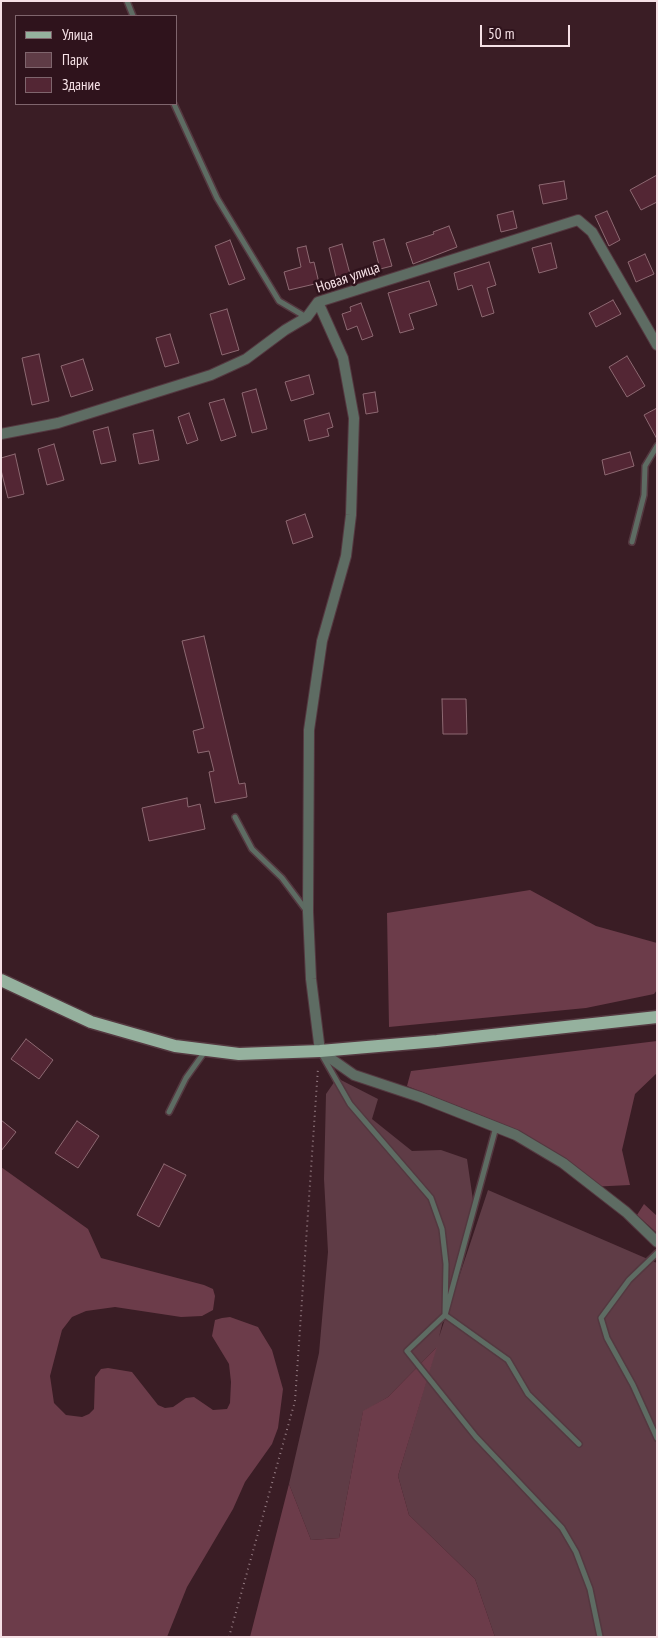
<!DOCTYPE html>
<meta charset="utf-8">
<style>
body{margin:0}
#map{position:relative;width:658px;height:1638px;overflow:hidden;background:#3a1d25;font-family:"PT Sans Narrow",sans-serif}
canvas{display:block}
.frame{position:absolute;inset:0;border:2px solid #f6e1e6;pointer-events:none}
.legend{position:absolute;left:15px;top:15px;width:162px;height:90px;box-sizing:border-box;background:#2f131c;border:1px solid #7f656d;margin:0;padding:6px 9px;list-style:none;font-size:15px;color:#f6e1e6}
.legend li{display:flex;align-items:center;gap:10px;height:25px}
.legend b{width:25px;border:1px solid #7f656d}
.scale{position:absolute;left:480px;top:25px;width:90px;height:22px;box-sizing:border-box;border:2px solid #f6e1e6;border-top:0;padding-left:6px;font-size:15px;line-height:18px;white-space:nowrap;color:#f6e1e6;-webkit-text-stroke:4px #2f131c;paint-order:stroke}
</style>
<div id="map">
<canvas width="658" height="1638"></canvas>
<div class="frame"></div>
<ul class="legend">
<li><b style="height:6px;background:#95b19e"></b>Улица</li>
<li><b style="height:14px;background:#5f3c46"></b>Парк</li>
<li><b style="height:14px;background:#532634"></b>Здание</li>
</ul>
<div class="scale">50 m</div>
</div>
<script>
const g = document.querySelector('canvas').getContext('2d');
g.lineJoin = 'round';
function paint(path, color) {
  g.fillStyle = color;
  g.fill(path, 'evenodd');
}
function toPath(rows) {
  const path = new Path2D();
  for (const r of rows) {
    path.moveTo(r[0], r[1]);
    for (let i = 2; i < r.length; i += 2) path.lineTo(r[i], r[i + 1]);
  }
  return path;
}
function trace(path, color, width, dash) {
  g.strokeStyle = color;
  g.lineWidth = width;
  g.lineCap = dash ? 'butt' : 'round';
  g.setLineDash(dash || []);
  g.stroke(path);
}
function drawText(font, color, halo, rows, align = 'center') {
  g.font = font + ' "PT Sans Narrow",sans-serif';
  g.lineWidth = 5;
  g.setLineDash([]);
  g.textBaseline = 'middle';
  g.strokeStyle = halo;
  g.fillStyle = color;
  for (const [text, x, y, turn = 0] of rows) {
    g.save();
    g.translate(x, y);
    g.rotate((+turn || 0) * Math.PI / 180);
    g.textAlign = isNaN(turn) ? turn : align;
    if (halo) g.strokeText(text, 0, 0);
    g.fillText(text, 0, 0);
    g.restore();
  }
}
paint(toPath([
 [337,1078,378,1099,372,1119,412,1151,441,1150,467,1159,473,1200,439,1337,488,1190,657,1263,657,1637,495,1637,475,1579,409,1515,398,1476,436,1348,388,1397,363,1412,339,1538,311,1540,289,1484,319,1353,328,1252,324,1179,326,1094]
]), '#5f3c46');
paint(toPath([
 [530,890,596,926,657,943,657,990,654,994,586,1008,389,1027,387,913],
 [657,1041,657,1073,635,1094,622,1150,630,1185,589,1187,490,1119,407,1086,411,1071],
 [1,1167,88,1229,101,1258,204,1285,213,1289,215,1296,213,1310,202,1316,181,1317,115,1307,86,1311,72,1317,62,1330,50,1376,54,1403,66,1415,82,1417,89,1414,94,1409,95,1377,101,1369,108,1368,132,1372,158,1405,165,1408,173,1407,186,1398,194,1397,213,1410,227,1409,230,1403,231,1382,229,1364,212,1336,215,1320,222,1318,230,1317,258,1327,272,1350,283,1389,278,1428,272,1444,245,1482,233,1509,187,1587,167,1637,1,1637],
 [644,1204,657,1216,657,1233,637,1215],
 [437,1347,398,1476,409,1515,475,1579,495,1637,250,1637,289,1484,311,1540,339,1538,363,1411,388,1397]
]), '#6c3c4a');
const building = toPath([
 [657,175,657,202,641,210,630,190,657,175],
 [564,181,567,199,543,204,539,185,564,181],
 [513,211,517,228,501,232,497,215,513,211],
 [607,211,620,240,609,246,595,216,607,211],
 [449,226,457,247,413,264,406,243,434,234,433,232,449,226],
 [384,239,392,266,380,269,373,242,384,239],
 [230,240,245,279,229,285,215,246,230,240],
 [551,243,557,268,539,273,532,248,551,243],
 [342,244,350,274,336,277,329,248,342,244],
 [306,246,310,263,314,262,319,283,289,290,284,272,301,267,297,248,306,246],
 [645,254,654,274,636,282,628,262,645,254],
 [489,262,496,285,487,288,494,313,482,317,472,285,458,290,454,273,489,262],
 [429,281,437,305,409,314,414,329,400,333,388,293,429,281],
 [613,300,621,314,596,327,589,313,613,300],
 [361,303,373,336,362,340,357,326,347,330,342,314,351,311,350,307,361,303],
 [227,309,239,350,222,355,210,314,227,309],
 [170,334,179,363,165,367,156,338,170,334],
 [39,354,49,401,32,405,22,358,39,354],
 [627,356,645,386,627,397,609,367,627,356],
 [83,359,93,390,71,397,61,366,83,359],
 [309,375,314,394,291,401,285,382,309,375],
 [256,389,267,429,252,433,242,393,256,389],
 [375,392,378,412,366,414,363,394,375,392],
 [224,399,236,436,221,441,209,403,224,399],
 [657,408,657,439,644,415,657,408],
 [189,413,198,440,187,444,178,417,189,413],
 [329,413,333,427,327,429,329,436,309,441,304,420,329,413],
 [108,427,116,461,101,464,93,431,108,427],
 [153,430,159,460,139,464,133,434,153,430],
 [54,444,64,480,47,485,38,449,54,444],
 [630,452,634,466,605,475,602,460,630,452],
 [15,454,24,494,8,498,1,470,1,458,15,454],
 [305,514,313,537,293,544,286,521,305,514],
 [204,636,239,784,245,783,247,797,215,803,209,772,214,771,209,751,198,753,193,731,204,728,182,641,204,636],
 [442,699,466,699,467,734,443,734,442,699],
 [187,798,188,807,200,804,205,829,149,841,142,808,187,798],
 [26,1039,53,1060,39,1079,11,1059,26,1039],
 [1,1120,16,1132,1,1151,1,1120],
 [77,1121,99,1136,78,1168,55,1153,77,1121],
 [164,1164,186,1175,159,1227,137,1215,164,1164]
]);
paint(building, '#532634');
trace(building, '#8d6972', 1);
const service = toPath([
 [127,1,133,16],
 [174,104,217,198,279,301,306,317],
 [632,542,644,495,645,466,657,446],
 [235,817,252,849,282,878,306,910],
 [322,1055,350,1104,431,1198,442,1229,446,1264,445,1315,508,1360,528,1394,579,1444],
 [169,1112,186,1078,206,1050],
 [496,1127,445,1315,407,1351,476,1437,562,1528,576,1552,590,1589,600,1637],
 [657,1253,629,1280,601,1318,607,1338,633,1385,657,1438]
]);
const minor = toPath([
 [318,302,343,358,354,418,351,515,346,556,322,641,309,730,308,912,311,979,320,1051,354,1075,420,1097,516,1135,563,1163,626,1212,657,1242],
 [1,434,58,423,211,375,246,359,285,330,307,317,318,302,578,220,592,232,657,345]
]);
const primary = toPath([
 [1,980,91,1022,175,1046,239,1054,320,1051,437,1041,657,1017]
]);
trace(service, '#543840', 8);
trace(minor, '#543840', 12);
trace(primary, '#543840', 15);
trace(toPath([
 [229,1637,295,1401,318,1068]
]), '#957c83', 2, [1, 4]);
trace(service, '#5e6c63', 5);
trace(minor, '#5e6c63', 10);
trace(primary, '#95b19e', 12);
drawText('15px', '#f6e1e6', '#2f131c', [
 ["Новая улица",348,278,-19]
]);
</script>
